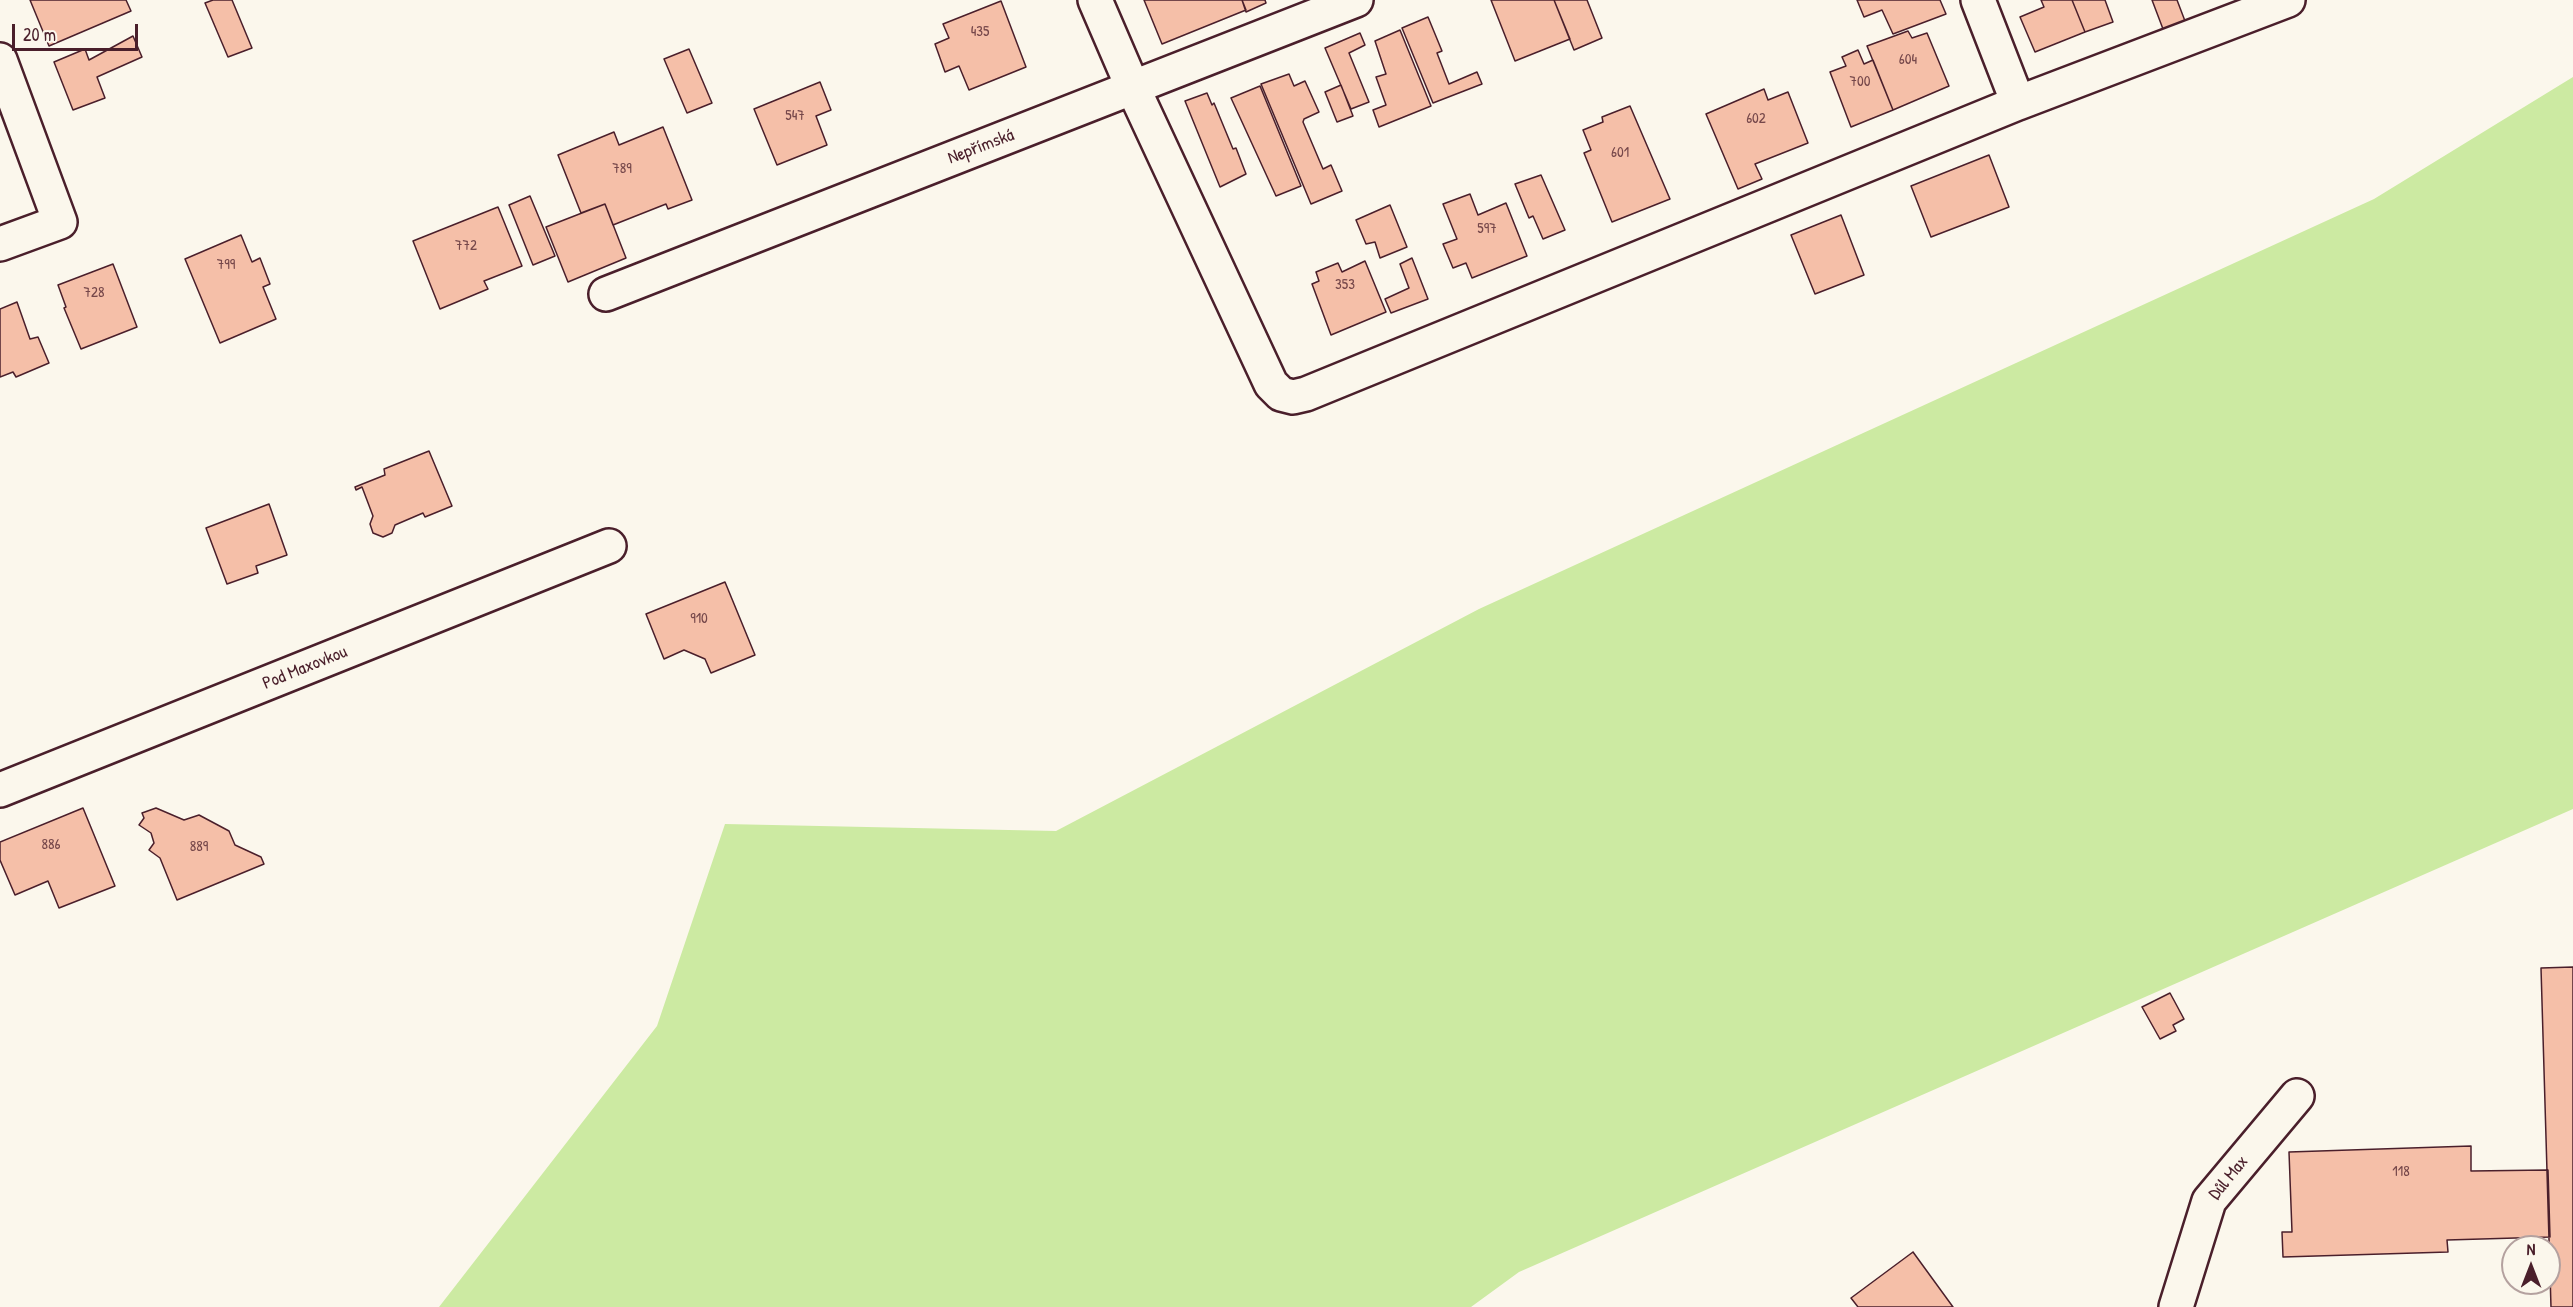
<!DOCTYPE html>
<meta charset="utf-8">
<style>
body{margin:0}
#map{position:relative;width:2573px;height:1307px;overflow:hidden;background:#fbf7ec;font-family:"Patrick Hand",sans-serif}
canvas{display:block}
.north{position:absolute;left:2501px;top:1235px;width:60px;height:60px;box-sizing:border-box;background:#fbf7ec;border:2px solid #b4a19f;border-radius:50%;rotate:0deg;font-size:16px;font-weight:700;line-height:24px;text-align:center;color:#4a1f2b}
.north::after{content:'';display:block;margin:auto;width:21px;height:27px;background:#4a1f2b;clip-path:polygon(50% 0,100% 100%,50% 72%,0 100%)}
.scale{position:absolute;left:12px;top:24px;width:126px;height:27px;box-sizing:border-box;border:3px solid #4a1f2b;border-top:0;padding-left:8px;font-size:18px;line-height:21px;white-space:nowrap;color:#4a1f2b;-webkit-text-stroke:4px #fbf7ec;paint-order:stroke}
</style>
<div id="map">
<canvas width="2573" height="1307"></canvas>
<div class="north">N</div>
<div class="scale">20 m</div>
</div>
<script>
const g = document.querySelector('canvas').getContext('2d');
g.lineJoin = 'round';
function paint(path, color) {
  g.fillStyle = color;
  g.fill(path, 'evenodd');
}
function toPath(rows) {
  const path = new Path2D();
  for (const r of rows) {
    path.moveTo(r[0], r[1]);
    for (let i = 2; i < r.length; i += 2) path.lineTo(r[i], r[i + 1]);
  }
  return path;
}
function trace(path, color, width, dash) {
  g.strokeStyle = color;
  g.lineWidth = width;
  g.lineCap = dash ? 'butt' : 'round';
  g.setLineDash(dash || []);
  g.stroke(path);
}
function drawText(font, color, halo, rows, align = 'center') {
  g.font = font + ' "Patrick Hand",sans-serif';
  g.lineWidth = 4.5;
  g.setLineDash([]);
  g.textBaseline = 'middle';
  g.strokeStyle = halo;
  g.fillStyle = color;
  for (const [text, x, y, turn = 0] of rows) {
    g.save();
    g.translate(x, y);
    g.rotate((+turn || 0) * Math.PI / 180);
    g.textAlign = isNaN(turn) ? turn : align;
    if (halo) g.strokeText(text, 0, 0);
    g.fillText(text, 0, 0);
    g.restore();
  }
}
paint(toPath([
 [2573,77,2573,809,1519,1272,1471,1307,439,1307,657,1026,725,824,1056,831,1479,609,2374,199]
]), '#cceaa2');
const building = toPath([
 [30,0,126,0,131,11,49,46,30,0],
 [213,0,232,0,252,48,228,57,205,3,213,0],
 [1144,0,1242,0,1246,10,1162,44,1144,0],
 [1242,0,1265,0,1266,3,1246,12,1242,0],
 [1491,0,1554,0,1570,39,1515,61,1491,0],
 [1554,0,1587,0,1602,38,1574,50,1554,0],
 [1857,0,1940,0,1946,14,1893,34,1882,10,1864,17,1857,0],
 [2041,0,2072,0,2085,32,2035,52,2020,17,2044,7,2041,0],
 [2072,0,2105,0,2113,22,2085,32,2072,0],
 [2152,0,2177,0,2185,21,2163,29,2152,0],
 [1001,1,1026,67,969,90,959,66,945,72,935,44,949,38,943,24,1001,1],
 [1428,17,1442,51,1437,53,1449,84,1477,72,1482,84,1433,103,1402,28,1428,17],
 [1400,30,1431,106,1379,127,1373,110,1386,105,1376,77,1386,74,1375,41,1400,30],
 [1908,31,1912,38,1927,33,1949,86,1893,110,1867,46,1908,31],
 [1360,33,1365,45,1349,53,1369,102,1351,109,1325,48,1360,33],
 [133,36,142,57,97,77,105,98,73,110,54,62,85,49,89,60,133,36],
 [689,49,712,103,687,113,664,59,689,49],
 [1858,50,1864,64,1873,60,1893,110,1851,127,1830,72,1846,66,1842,57,1858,50],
 [1289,74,1294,86,1305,81,1319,112,1304,119,1303,122,1323,169,1331,165,1342,191,1311,204,1261,84,1289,74],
 [820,82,831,110,816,116,827,145,777,165,754,109,820,82],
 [1341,85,1353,116,1337,122,1325,92,1341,85],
 [1260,86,1301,186,1276,196,1231,98,1260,86],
 [1764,89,1768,100,1788,92,1808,143,1755,164,1762,179,1738,189,1706,114,1764,89],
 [1207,93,1212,105,1214,103,1233,149,1236,148,1246,174,1220,187,1185,101,1207,93],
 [1630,106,1670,199,1612,222,1584,153,1591,150,1583,130,1603,122,1602,117,1630,106],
 [663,127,692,200,668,209,666,204,613,225,605,204,581,213,558,155,614,132,619,145,663,127],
 [1989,155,2009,207,1931,237,1911,186,1989,155],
 [1541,175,1565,230,1543,239,1533,216,1529,218,1515,184,1541,175],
 [1470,194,1478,215,1506,203,1527,256,1472,278,1466,263,1453,268,1443,244,1457,239,1443,204,1470,194],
 [530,196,555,256,533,265,509,205,530,196],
 [605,204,626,258,568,282,546,227,605,204],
 [1390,205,1407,247,1380,258,1375,242,1366,244,1356,220,1390,205],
 [498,207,522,266,484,281,488,289,440,309,413,241,498,207],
 [1841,215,1864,275,1815,294,1791,235,1841,215],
 [241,235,252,262,260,258,270,284,263,287,276,319,220,343,185,259,241,235],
 [1412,258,1428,299,1391,313,1385,299,1409,288,1400,264,1412,258],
 [1365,261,1386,312,1331,335,1312,284,1319,281,1316,272,1338,263,1342,272,1365,261],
 [113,264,137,327,81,349,64,308,66,307,58,285,113,264],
 [17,302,30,339,38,337,49,363,16,377,13,372,0,377,0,309,17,302],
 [429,451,452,506,425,517,423,513,395,525,392,533,383,537,373,533,370,524,373,516,362,487,356,490,355,487,385,475,384,469,429,451],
 [269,504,287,555,256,566,258,573,227,584,206,528,269,504],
 [725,582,755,655,711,673,705,659,684,650,664,659,646,614,725,582],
 [83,808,115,886,59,908,48,881,15,895,0,860,0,842,83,808],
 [156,808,184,820,199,815,229,831,235,845,261,857,264,864,177,900,160,858,149,850,154,843,151,833,139,825,144,818,142,813,156,808],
 [2573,967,2573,1307,2551,1307,2541,968,2573,967],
 [2170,993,2184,1019,2173,1025,2176,1031,2160,1039,2142,1007,2170,993],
 [2471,1146,2471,1171,2548,1170,2550,1237,2447,1240,2448,1252,2283,1257,2282,1232,2292,1232,2289,1152,2471,1146],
 [1913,1252,1953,1307,1858,1307,1851,1298,1913,1252]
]);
paint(building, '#f5bfa8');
trace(building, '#4a1f2b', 1.5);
const minor = toPath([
 [1095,0,1133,88,1271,384,1281,394,1293,397,1306,394,2018,103,2288,0],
 [1978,0,2018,103],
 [0,60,60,222,0,244],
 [606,294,1356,0],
 [0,790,609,546],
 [2176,1307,2209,1201,2297,1096]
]);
trace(minor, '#4a1f2b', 38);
trace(minor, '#fbf7ec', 33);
drawText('15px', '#75474a', null, [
 ["435",980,32],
 ["604",1908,60],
 ["700",1860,82],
 ["547",795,116],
 ["602",1756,119],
 ["601",1620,153],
 ["789",622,169],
 ["597",1487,229],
 ["772",466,246],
 ["799",226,265],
 ["353",1345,285],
 ["728",94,293],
 ["910",699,619],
 ["886",51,845],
 ["889",199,847],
 ["118",2401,1172]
]);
drawText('18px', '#4a1f2b', '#fbf7ec', [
 ["Nepřímská",981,147,-21],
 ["Pod Maxovkou",305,668,-22],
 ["Důl Max",2229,1178,-51]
]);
</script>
